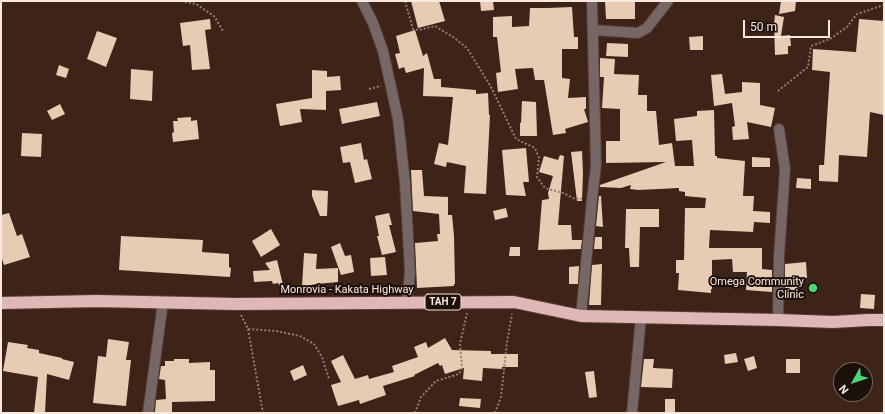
<!DOCTYPE html>
<style>
body{margin:0}
#map{position:relative;width:885px;height:414px;overflow:hidden;background:#3e2318;font-family:Roboto,sans-serif}
canvas{display:block}
.frame{position:absolute;inset:0;border:2px solid #fbe8e1;pointer-events:none}
.north{position:absolute;left:833px;top:362px;width:40px;height:40px;box-sizing:border-box;background:#1c100b;border:1px solid #756661;border-radius:50%;rotate:231deg;font-size:11px;font-weight:700;line-height:16px;text-align:center;color:#fbe8e1}
.north::after{content:'';display:block;margin:auto;width:14px;height:18px;background:#4cd676;clip-path:polygon(50% 0,100% 100%,50% 72%,0 100%)}
.scale{position:absolute;left:743px;top:20px;width:87px;height:18px;box-sizing:border-box;border:2px solid #fbe8e1;border-top:0;padding-left:5px;font-size:12px;line-height:14px;white-space:nowrap;color:#fbe8e1;-webkit-text-stroke:3px #1c100b;paint-order:stroke}
</style>
<div id="map">
<canvas width="885" height="414"></canvas>
<div class="frame"></div>
<div class="north">N</div>
<div class="scale">50 m</div>
</div>
<script>
const g = document.querySelector('canvas').getContext('2d');
g.lineJoin = 'round';
function paint(path, color) {
  g.fillStyle = color;
  g.fill(path, 'evenodd');
}
function toPath(rows) {
  const path = new Path2D();
  for (const r of rows) {
    path.moveTo(r[0], r[1]);
    for (let i = 2; i < r.length; i += 2) path.lineTo(r[i], r[i + 1]);
  }
  return path;
}
function trace(path, color, width, dash) {
  g.strokeStyle = color;
  g.lineWidth = width;
  g.lineCap = dash ? 'butt' : 'round';
  g.setLineDash(dash || []);
  g.stroke(path);
}
function drawText(font, color, halo, rows, align = 'center') {
  g.font = font + ' Roboto,sans-serif';
  g.lineWidth = 4;
  g.setLineDash([]);
  g.textBaseline = 'middle';
  g.strokeStyle = halo;
  g.fillStyle = color;
  for (const [text, x, y, turn = 0] of rows) {
    g.save();
    g.translate(x, y);
    g.rotate((+turn || 0) * Math.PI / 180);
    g.textAlign = isNaN(turn) ? turn : align;
    if (halo) g.strokeText(text, 0, 0);
    g.fillText(text, 0, 0);
    g.restore();
  }
}
paint(toPath([
 [411,1,439,1,445,21,418,28],
 [480,1,493,1,494,10,481,11],
 [605,1,635,1,635,19,606,19],
 [781,1,796,1,795,11,779,14],
 [572,7,574,37,578,37,578,49,562,49,562,78,570,79,568,98,586,97,586,109,584,109,588,122,565,129,566,133,553,135,544,80,535,80,533,68,515,69,518,89,498,92,496,73,501,72,497,37,493,37,493,17,512,16,512,27,529,26,530,8,548,8],
 [775,15,784,17,781,36,790,35,791,46,788,46,788,54,775,55,774,24],
 [210,19,211,29,205,30,210,69,192,70,190,45,183,46,180,23],
 [859,19,884,21,884,115,870,112,867,157,839,155,838,182,819,181,819,165,824,165,830,72,812,70,813,49,856,52],
 [415,30,423,56,427,53,434,79,441,79,441,87,476,90,476,94,488,93,489,115,490,115,486,194,464,193,466,166,447,162,446,167,434,164,439,143,448,145,453,97,423,96,424,68,406,73,404,67,399,69,395,54,400,53,396,36],
 [97,31,117,38,106,67,87,59],
 [703,36,703,50,690,50,689,37],
 [607,43,628,44,628,57,606,56],
 [600,58,615,59,614,74,639,75,638,95,647,95,647,111,656,111,659,145,672,143,675,166,694,166,692,140,676,141,674,119,697,116,697,111,714,110,715,156,717,156,717,158,745,161,743,196,754,196,753,211,770,212,770,223,754,222,753,232,710,230,709,248,762,248,762,269,772,270,772,292,746,290,747,272,733,272,732,259,712,260,712,289,711,289,711,293,678,290,679,273,676,273,676,260,684,260,685,208,705,208,706,198,685,196,685,192,679,191,679,188,638,190,630,189,631,185,621,188,600,187,600,185,666,162,606,163,606,141,620,141,620,109,602,108,604,77,600,77],
 [59,65,69,69,66,78,56,75],
 [131,69,153,71,152,101,130,99],
 [312,70,327,71,327,77,340,76,341,90,326,91,326,110,300,109,302,122,280,126,276,104,312,98],
 [722,74,725,94,742,92,742,82,760,83,760,105,775,108,771,127,747,122,749,139,733,140,732,127,735,126,732,103,714,106,711,75],
 [522,101,536,102,537,136,520,136,520,123,521,123],
 [377,102,380,116,342,124,339,109],
 [60,104,65,114,52,120,47,111],
 [191,117,191,121,197,120,199,139,173,142,172,133,174,132,173,121,178,121,177,118],
 [22,133,42,134,41,157,21,156],
 [361,143,364,160,367,159,372,179,355,183,350,162,343,163,340,147],
 [526,148,529,182,523,182,526,196,506,195,502,150],
 [582,151,583,173,582,201,577,201,571,152],
 [560,155,564,156,558,225,571,225,572,240,582,240,581,249,538,250,542,200,549,199,548,193,553,176,539,172,544,156,558,160],
 [752,157,770,158,770,167,752,167],
 [411,170,422,170,424,196,448,197,448,215,452,215,454,236,455,284,454,284,454,286,417,288,415,243,438,241,437,234,440,234,439,214,413,211],
 [797,178,811,179,811,189,796,188],
 [312,190,328,191,327,216,320,216,312,196],
 [599,196,601,196,603,227,596,226],
 [506,208,508,217,495,220,493,211],
 [626,209,659,209,659,227,640,227,639,267,630,267,629,248,625,248],
 [9,213,17,236,22,234,30,257,4,265,1,256,1,215],
 [389,213,392,225,389,225,396,252,382,255,377,236,379,236,375,216],
 [271,229,280,245,261,257,252,241],
 [121,236,203,240,202,252,229,254,229,267,231,268,230,277,119,270],
 [595,237,602,237,602,249,594,249],
 [340,243,345,256,351,255,354,272,341,275,331,247],
 [510,247,520,247,520,256,509,256],
 [304,253,317,254,316,269,338,268,338,282,316,284,302,287],
 [385,257,387,275,371,276,370,258],
 [277,260,284,289,282,290,278,283,273,284,272,281,254,282,253,271,270,270,265,263],
 [806,262,807,278,799,278,799,291,785,293,785,264],
 [602,264,601,305,589,305,592,265],
 [579,266,578,284,569,284,569,267],
 [861,294,875,295,874,309,860,308],
 [445,338,452,350,491,351,491,354,518,354,518,367,502,367,502,369,483,368,482,381,463,379,464,368,445,374,442,365,440,366,438,363,414,375,415,376,383,386,386,395,360,404,359,400,338,406,331,385,341,382,331,361,343,355,355,379,368,375,369,379,394,372,392,366,418,357,414,347,426,342,428,348],
 [108,339,129,342,126,360,131,360,126,406,93,403,98,356,106,357],
 [8,342,28,345,27,348,39,350,39,353,62,358,62,359,74,362,69,380,47,374,45,413,34,413,38,377,3,371],
 [736,353,738,362,725,364,724,355],
 [754,356,757,368,748,371,744,359],
 [174,359,189,359,189,363,210,362,210,370,215,370,215,401,172,402,172,412,155,412,156,400,166,399,165,380,159,379,161,366,165,366,165,361,174,361],
 [644,359,654,359,653,368,673,369,672,388,641,387],
 [786,359,800,359,800,373,786,373],
 [303,365,307,375,294,381,290,371],
 [594,371,597,397,589,398,585,372],
 [460,398,481,399,480,408,459,406],
 [665,399,675,399,675,413,665,413]
]), '#e7cbb2');
const minor = toPath([
 [362,1,373,23,383,51,398,119,405,183,410,272,407,302],
 [593,30,638,33,647,28,668,1],
 [581,316,592,200,596,165,592,1],
 [778,320,779,256,785,169,779,129],
 [148,413,163,302],
 [632,413,641,317]
]);
const highway = toPath([
 [1,303,97,301,235,304,514,302,581,316,778,320,833,322,868,320,884,320]
]);
trace(minor, '#583f34', 12);
trace(highway, '#583f34', 14);
trace(toPath([
 [181,1,196,4,214,16,223,31],
 [405,1,413,29,419,30,435,26,453,37,467,48,491,87,516,139,535,148,539,158,537,177,545,188,563,193,573,198,582,199],
 [369,89,381,86],
 [778,91,808,67,811,46,830,39,847,27,857,14,884,5],
 [241,315,248,329,276,331,300,336,314,344,322,357,329,379],
 [248,329,263,413],
 [415,413,421,397,436,381,459,374,462,368,460,344,467,313],
 [495,413,501,397,507,342,512,314]
]), '#947d74', 2, [2, 2]);
trace(minor, '#766665', 10);
trace(highway, '#dfb7b6', 12);
for (const [x, y, r, color] of [
 [813,288,5,"#4cd676"]
]) {
  const dot = new Path2D();
  dot.arc(x, y, r, 0, 2 * Math.PI);
  g.fillStyle = color;
  g.fill(dot);
  trace(dot, '#1c100b', 1.5);
}
for (const [x, y, w] of [
 [443,302,36]
]) {
  const box = new Path2D();
  box.roundRect(x - w / 2, y - 8, w, 16, 3);
  g.fillStyle = '#1c100b';
  g.fill(box);
  trace(box, '#fbe8e1', 1);
}
drawText('bold 10px', '#fbe8e1', null, [
 ["TAH 7",443,302]
]);
drawText('11px', '#fbe8e1', '#1c100b', [
 ["Omega Community",804,282],
 ["Clinic",804,295]
], 'right');
drawText('11px', '#fbe8e1', '#1c100b', [
 ["Monrovia - Kakata Highway",347,290]
]);
</script>
